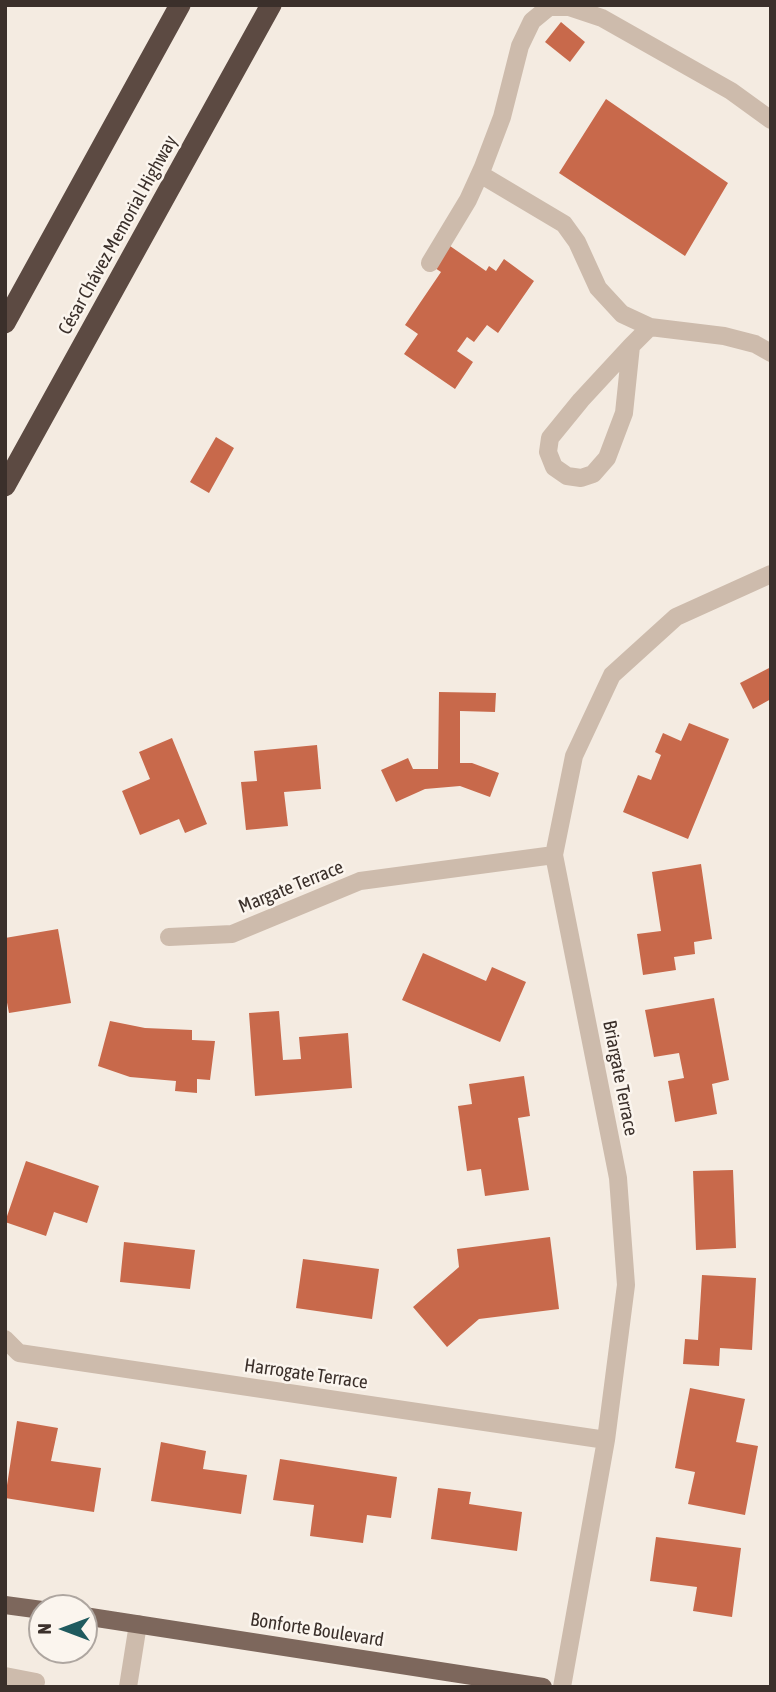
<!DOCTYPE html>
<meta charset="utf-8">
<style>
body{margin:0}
#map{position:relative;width:776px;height:1692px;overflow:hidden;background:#f4ebe1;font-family:"Asap Condensed",sans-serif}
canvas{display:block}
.frame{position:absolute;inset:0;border:7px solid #3b302b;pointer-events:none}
.north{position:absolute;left:28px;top:1594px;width:70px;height:70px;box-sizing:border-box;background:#fbf5ee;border:2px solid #aea6a0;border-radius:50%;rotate:270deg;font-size:19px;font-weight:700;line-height:28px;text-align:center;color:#3b302b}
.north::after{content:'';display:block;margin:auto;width:24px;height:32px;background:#1f5a5e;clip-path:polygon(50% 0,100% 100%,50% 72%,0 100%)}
</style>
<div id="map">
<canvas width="776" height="1692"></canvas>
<div class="frame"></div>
<div class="north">N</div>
</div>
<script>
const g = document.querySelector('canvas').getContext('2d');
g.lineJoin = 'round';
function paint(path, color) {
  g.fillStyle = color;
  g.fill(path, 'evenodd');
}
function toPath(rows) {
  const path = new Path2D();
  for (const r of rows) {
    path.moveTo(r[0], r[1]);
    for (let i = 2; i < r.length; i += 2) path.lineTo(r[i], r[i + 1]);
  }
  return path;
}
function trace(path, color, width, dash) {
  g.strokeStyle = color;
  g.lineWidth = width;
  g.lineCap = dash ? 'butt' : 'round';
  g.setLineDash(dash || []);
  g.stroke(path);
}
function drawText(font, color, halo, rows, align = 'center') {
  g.font = font + ' "Asap Condensed",sans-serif';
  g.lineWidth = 5;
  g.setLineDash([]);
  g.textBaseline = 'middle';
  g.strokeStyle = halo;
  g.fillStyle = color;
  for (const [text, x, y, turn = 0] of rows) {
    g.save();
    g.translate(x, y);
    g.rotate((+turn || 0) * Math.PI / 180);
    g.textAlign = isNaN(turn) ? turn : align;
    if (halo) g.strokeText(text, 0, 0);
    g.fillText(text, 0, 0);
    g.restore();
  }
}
paint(toPath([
 [561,22,585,42,570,62,545,42],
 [606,99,728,183,685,256,559,173],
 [450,246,486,271,489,266,496,271,504,259,534,281,498,333,487,325,474,342,467,337,457,351,473,362,455,389,404,354,418,334,405,325,441,272,435,268],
 [216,437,234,448,209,493,190,482],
 [771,667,771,699,753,709,740,683],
 [439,692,496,693,495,712,460,711,460,763,472,763,499,773,490,797,460,786,425,789,396,802,381,770,408,758,413,769,438,769],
 [689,723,729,739,688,839,623,812,638,775,651,780,661,755,655,752,663,733,681,741],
 [172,738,207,824,185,833,179,819,140,835,122,791,150,779,139,752],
 [317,745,321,789,284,792,288,826,246,830,241,782,257,781,254,751],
 [701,864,712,939,694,942,695,954,674,957,676,970,643,975,637,934,661,931,652,872],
 [58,929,71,1003,9,1013,5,992,5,938],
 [423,953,486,981,492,967,526,982,500,1042,402,1000],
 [714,998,729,1080,712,1084,717,1114,675,1122,668,1081,684,1078,679,1053,654,1057,645,1010],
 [279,1011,283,1060,301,1059,299,1037,348,1033,352,1088,255,1096,249,1013],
 [110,1021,145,1028,192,1030,192,1040,215,1041,210,1080,197,1079,197,1093,175,1091,176,1081,130,1077,98,1066],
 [524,1076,530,1116,518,1118,529,1190,485,1196,481,1169,467,1171,458,1106,472,1104,469,1084],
 [26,1161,99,1186,87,1223,54,1212,46,1236,5,1222],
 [733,1170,736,1248,696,1250,693,1171],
 [550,1237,559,1309,479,1319,447,1347,413,1307,459,1267,457,1249],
 [124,1242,195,1250,190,1289,120,1282],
 [303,1259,379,1269,372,1319,296,1308],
 [702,1275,756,1278,752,1350,720,1348,719,1366,683,1364,685,1339,698,1340],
 [690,1388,745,1399,736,1442,758,1446,745,1515,688,1504,695,1472,675,1468],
 [17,1421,58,1428,51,1461,101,1468,94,1512,5,1498],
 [161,1442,206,1451,203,1469,247,1475,241,1514,151,1501],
 [280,1459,397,1477,391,1518,367,1515,363,1543,310,1536,314,1505,273,1500],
 [438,1488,471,1492,469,1504,522,1512,517,1551,431,1539],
 [656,1537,741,1548,732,1617,693,1611,697,1587,650,1581]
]), '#c8694b');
trace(toPath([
 [480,174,564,224,577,242,598,288,622,314,650,327],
 [430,263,468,200,483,167,502,117,520,46,532,21,549,7,569,7,602,18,731,91,771,120],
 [631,346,624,413,607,458,593,474,581,478,567,476,554,467,548,452,550,438,581,400,631,346,650,327,724,336,755,344,771,353],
 [169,937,232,934,360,881,554,855],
 [5,1339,19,1353,606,1440],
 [5,1676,36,1682],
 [128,1687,138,1624],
 [562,1687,606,1440,626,1285,618,1178,554,855,574,756,612,675,676,617,771,574]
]), '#cdbbac', 18);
trace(toPath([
 [5,1605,42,1610],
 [84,1616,543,1687]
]), '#7d675c', 18);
trace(toPath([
 [5,323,180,5],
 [5,486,271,5]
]), '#5c4a42', 21);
drawText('19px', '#3b302b', '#fbf5ee', [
 ["César Chávez Memorial Highway",118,235,-61],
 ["Margate Terrace",291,887,-22],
 ["Briargate Terrace",620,1078,79],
 ["Harrogate Terrace",306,1374,8],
 ["Bonforte Boulevard",317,1630,9]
]);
</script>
